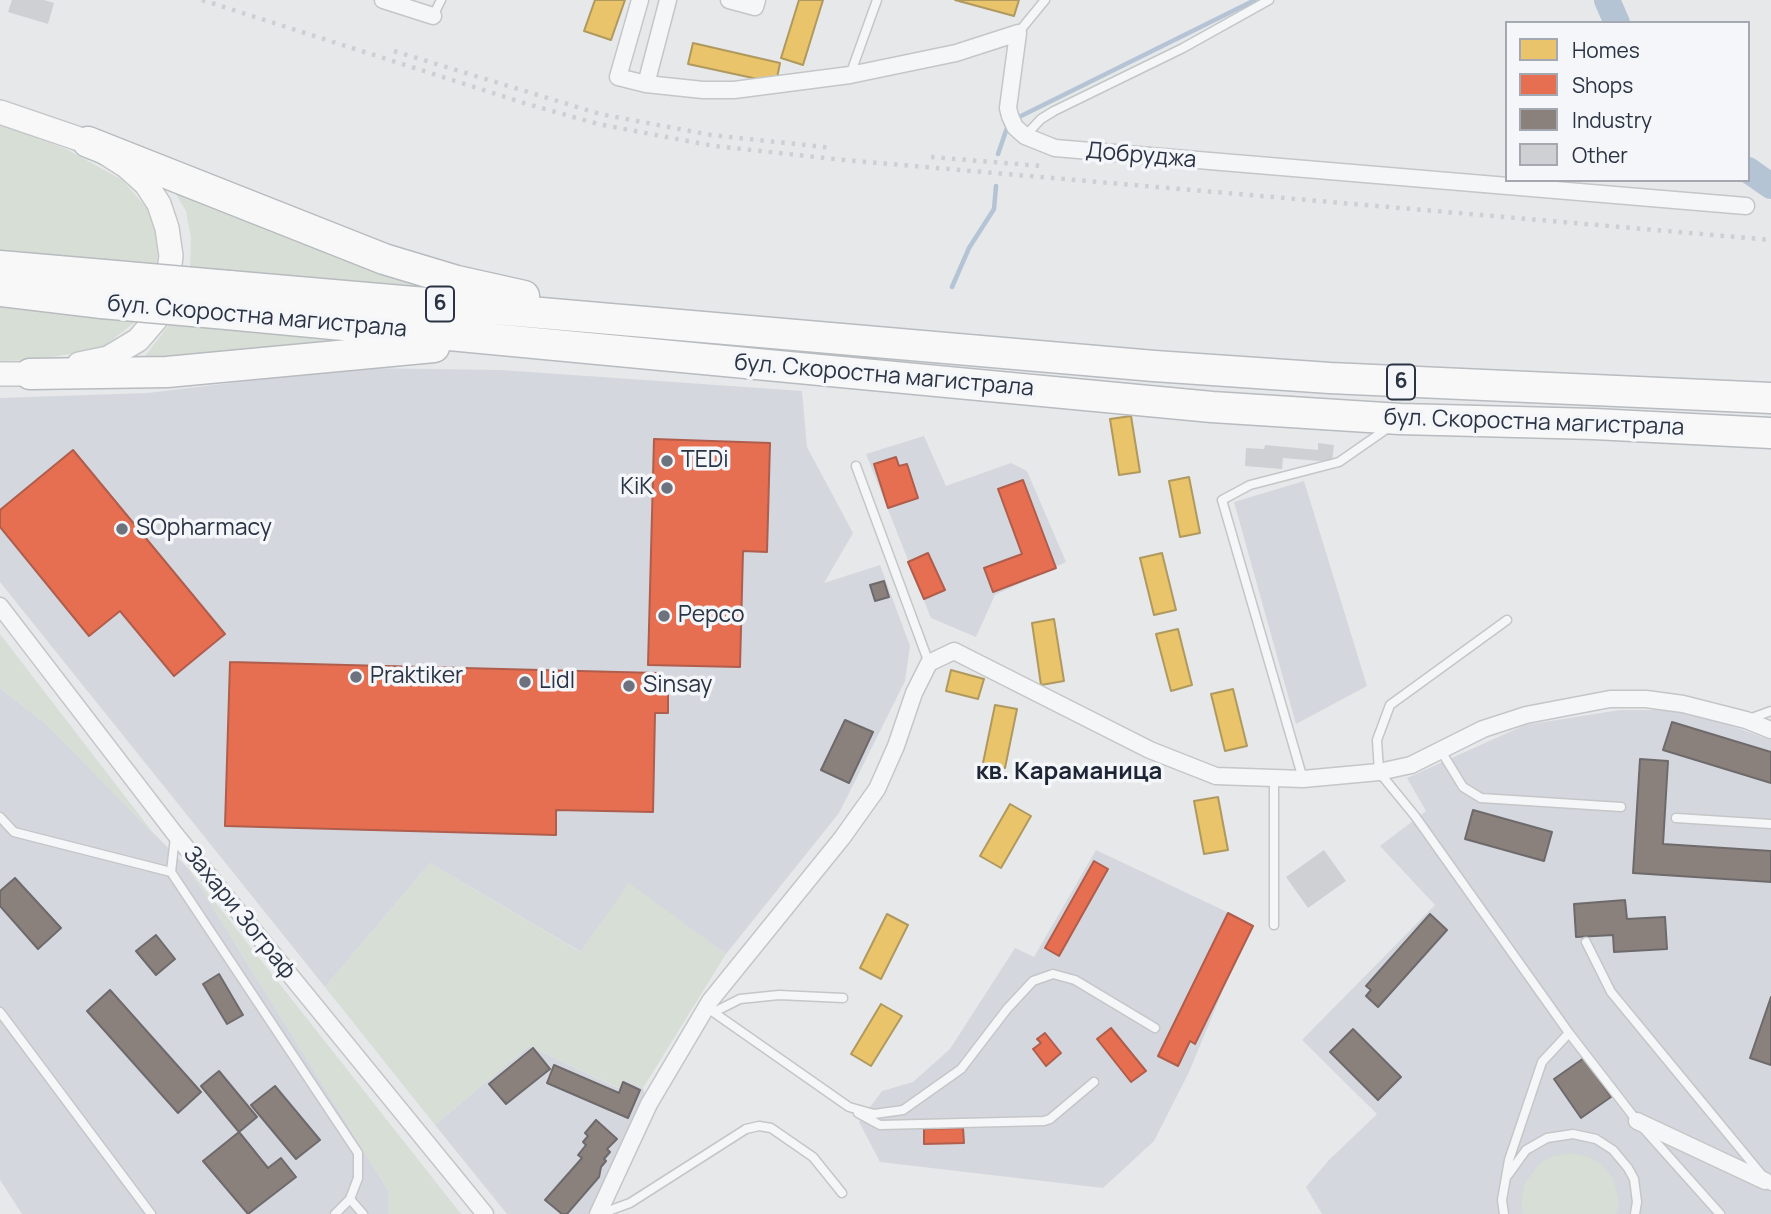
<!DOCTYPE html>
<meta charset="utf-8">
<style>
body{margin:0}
#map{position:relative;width:1771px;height:1214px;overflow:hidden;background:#e6e8ea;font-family:Manrope,sans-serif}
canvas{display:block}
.legend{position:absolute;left:1505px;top:21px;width:245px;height:161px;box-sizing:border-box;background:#f4f6f9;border:2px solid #a4a8b1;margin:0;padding:9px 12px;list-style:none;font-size:21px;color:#2b3445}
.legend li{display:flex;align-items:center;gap:14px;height:35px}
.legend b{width:35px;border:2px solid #a4a8b1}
</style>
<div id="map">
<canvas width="1771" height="1214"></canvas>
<ul class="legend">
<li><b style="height:19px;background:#e9c46a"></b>Homes</li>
<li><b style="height:19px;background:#e76f51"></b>Shops</li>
<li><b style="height:19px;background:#8a817c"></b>Industry</li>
<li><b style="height:19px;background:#ced0d3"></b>Other</li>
</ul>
</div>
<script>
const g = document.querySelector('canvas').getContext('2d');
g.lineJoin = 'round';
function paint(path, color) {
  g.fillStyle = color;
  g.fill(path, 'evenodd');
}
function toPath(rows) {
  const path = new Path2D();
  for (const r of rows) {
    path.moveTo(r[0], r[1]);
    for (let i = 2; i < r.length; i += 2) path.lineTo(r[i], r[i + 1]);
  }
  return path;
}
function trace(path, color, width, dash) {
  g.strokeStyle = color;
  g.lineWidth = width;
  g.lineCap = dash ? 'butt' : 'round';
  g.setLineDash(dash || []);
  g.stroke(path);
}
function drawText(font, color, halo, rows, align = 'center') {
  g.font = font + ' Manrope,sans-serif';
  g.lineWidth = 7;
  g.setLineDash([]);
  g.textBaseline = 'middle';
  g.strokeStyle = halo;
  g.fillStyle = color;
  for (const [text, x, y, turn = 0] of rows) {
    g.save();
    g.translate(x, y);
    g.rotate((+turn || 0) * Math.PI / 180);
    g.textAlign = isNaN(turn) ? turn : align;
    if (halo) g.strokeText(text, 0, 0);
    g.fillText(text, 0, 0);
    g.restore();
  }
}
paint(toPath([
 [354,368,501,370,802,391,807,447,853,533,824,583,880,565,910,646,905,681,839,813,726,954,629,884,581,952,430,863,325,987,0,582,0,398,148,393],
 [924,436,946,486,1011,463,1027,471,1066,562,995,595,976,637,931,618,866,454],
 [1304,481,1367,686,1296,724,1234,502],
 [0,688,47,725,189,869,388,1190,388,1214,22,1214,0,1180],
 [1620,710,1670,710,1726,724,1771,740,1771,1214,1322,1214,1306,1187,1329,1160,1377,1114,1302,1040,1435,905,1380,846,1426,811,1407,778,1525,725],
 [1096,850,1246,921,1221,995,1189,1072,1154,1141,1103,1188,880,1162,859,1122,882,1091,913,1082,950,1049,1015,948,1034,957],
 [529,1046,618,1088,624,1080,643,1088,645,1094,588,1214,507,1214,435,1125]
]), '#d4d7dd');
paint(toPath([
 [0,124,68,150,122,180,147,208,158,240,157,269,0,255],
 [166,178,475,299,190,271,191,238,186,211],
 [0,305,139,319,100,349,34,360,0,361],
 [172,321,417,342,142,360],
 [0,634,157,838,47,725,0,688],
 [430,863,580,952,629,883,726,954,643,1088,624,1080,619,1088,529,1046,435,1125,325,987],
 [189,869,461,1214,388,1214,388,1190],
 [1572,1153,1589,1157,1601,1164,1613,1178,1619,1202,1616,1214,1523,1214,1521,1200,1525,1183,1539,1164,1553,1156]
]), '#d6ded6');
const homes = toPath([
 [595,0,625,0,611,40,584,31,595,0],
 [799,0,823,0,803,65,781,58,799,0],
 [955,0,1019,0,1014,16,955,0],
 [693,43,780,63,776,83,688,64,693,43],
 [1131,416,1140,472,1119,475,1110,419,1131,416],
 [1189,477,1200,533,1180,537,1169,481,1189,477],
 [1162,553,1176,610,1154,615,1140,558,1162,553],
 [1054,619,1064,681,1041,685,1032,623,1054,619],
 [1178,629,1192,685,1171,691,1156,634,1178,629],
 [951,670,984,679,978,699,946,691,951,670],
 [1233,689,1247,746,1225,751,1211,694,1233,689],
 [995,705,1017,709,1005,768,983,763,995,705],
 [1218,797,1228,850,1204,854,1194,801,1218,797],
 [1010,804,1031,816,1001,868,980,856,1010,804],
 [887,914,908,925,881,979,860,968,887,914],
 [881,1004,902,1016,871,1066,851,1054,881,1004]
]);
paint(homes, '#e9c46a');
trace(homes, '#b0995f', 2);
const shops = toPath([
 [654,439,770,443,767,552,743,551,740,667,648,665,654,439],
 [73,450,225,634,174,676,120,611,89,636,0,527,0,510,73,450],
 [896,457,899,466,907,464,918,498,888,508,874,464,896,457],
 [1023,480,1056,568,993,592,984,568,1022,554,998,489,1023,480],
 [928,553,945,590,924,599,908,562,928,553],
 [230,662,657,673,657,684,668,684,668,713,655,713,653,812,556,810,556,835,225,826,230,662],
 [1094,861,1108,869,1059,956,1045,948,1094,861],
 [1228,913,1253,926,1195,1044,1190,1041,1178,1066,1158,1056,1228,913],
 [1111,1028,1146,1071,1131,1082,1097,1039,1111,1028],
 [1045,1033,1061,1053,1046,1066,1033,1049,1041,1043,1037,1039,1045,1033],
 [963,1128,964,1143,924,1144,924,1129,963,1128]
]);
paint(shops, '#e76f51');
trace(shops, '#af5d4d', 2);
const industry = toPath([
 [884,581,889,597,875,601,870,585,884,581],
 [845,720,873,732,849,783,821,770,845,720],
 [1672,722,1771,752,1771,783,1663,750,1672,722],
 [1640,759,1668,761,1663,844,1771,851,1771,882,1633,873,1640,759],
 [1473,810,1552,832,1544,861,1465,839,1473,810],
 [15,878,61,928,38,949,0,906,0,891,15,878],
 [1625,900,1627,919,1665,917,1667,949,1614,952,1613,935,1576,937,1574,904,1625,900],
 [1430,914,1447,930,1378,1007,1366,996,1371,990,1366,986,1430,914],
 [156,935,175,959,156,975,136,951,156,935],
 [219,974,243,1015,227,1024,203,984,219,974],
 [110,990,201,1092,178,1113,87,1011,110,990],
 [1771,997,1771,1065,1750,1058,1771,997],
 [1353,1029,1401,1077,1378,1100,1330,1052,1353,1029],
 [533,1048,550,1069,506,1104,489,1084,533,1048],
 [1584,1058,1611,1097,1581,1118,1554,1079,1584,1058],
 [554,1065,619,1093,623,1082,640,1090,628,1118,547,1083,554,1065],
 [219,1071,257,1117,239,1132,201,1086,219,1071],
 [275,1086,320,1140,296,1159,251,1105,275,1086],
 [596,1120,617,1139,607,1149,610,1152,604,1159,606,1161,601,1167,599,1177,567,1214,562,1214,545,1200,582,1158,578,1155,586,1145,583,1142,588,1136,585,1133,596,1120],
 [239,1132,268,1168,281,1158,296,1177,248,1214,203,1161,239,1132]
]);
paint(industry, '#8a817c');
trace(industry, '#6e6a6c', 2);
trace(toPath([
 [1015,119,1255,0],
 [998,154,1008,125],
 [952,287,969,248,994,209,996,186]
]), '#b4c4d5', 4.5);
trace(toPath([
 [1607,0,1617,23],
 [1748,170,1771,186]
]), '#b4c4d5', 26);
paint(toPath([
 [12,0,44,0,54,3,48,24,8,12],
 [1318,443,1334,445,1332,462,1283,458,1282,469,1245,466,1246,448,1264,449,1265,445,1318,450],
 [1324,850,1346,881,1308,908,1286,877]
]), '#ced0d3');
const lane = toPath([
 [433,16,441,0],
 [1018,33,1045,0],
 [850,75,877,0],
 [1025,136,1041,119,1054,111,1183,48,1269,0],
 [856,466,929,663],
 [1507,620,1390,705,1377,740,1379,772,1415,816,1569,1033,1637,1121,1720,1214],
 [1749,719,1771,711],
 [1441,751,1463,787,1481,798,1621,807],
 [1303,779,1222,500,1250,485,1339,462,1388,428],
 [0,817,14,832,171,872,358,1153,358,1178,350,1199,335,1214],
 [1676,818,1771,824],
 [171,872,175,837],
 [1274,925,1274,779],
 [1586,942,1611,992,1771,1186],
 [706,1007,849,1107,874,1114,903,1110,961,1069,1007,1009,1033,981,1053,974,1075,980,1155,1028],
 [0,1012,151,1214],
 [714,1012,740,999,779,995,843,998],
 [858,1113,880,1125,1044,1121,1050,1119,1094,1082],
 [1508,1175,1526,1150,1547,1138,1573,1134,1596,1139,1613,1150,1628,1168,1634,1179,1637,1202,1635,1214],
 [350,1199,363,1214],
 [600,1214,630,1203,746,1129,759,1126,771,1128,813,1157,842,1193],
 [1504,1214,1502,1200,1509,1160,1542,1062,1569,1033]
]);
const street = toPath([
 [383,0,433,16],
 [640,0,618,77,646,84,703,90,734,90,850,75,956,53,1018,33,1008,108,1010,116,1015,127,1025,136,1055,148,1746,206],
 [729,0,755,7,757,0],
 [646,84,668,0],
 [0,606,175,834,485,1214],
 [1637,1121,1765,1181],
 [598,1214,649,1104,710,1001,842,838,877,789,896,746,914,693,929,663,954,651,1150,750,1216,776,1303,779,1379,772,1411,765,1483,729,1526,715,1610,699,1646,699,1683,704,1746,720,1771,730]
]);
const secondary = toPath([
 [0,112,88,142,126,166,146,184,159,204,167,228,171,256,166,295,156,319,138,340,108,358,79,364],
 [0,374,30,374,46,371]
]);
const highway = toPath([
 [88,142,384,259,457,281,524,296],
 [0,266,104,275],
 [229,286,1154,366,1330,378,1771,398],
 [0,291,102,303],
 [227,314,1212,407,1400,419,1594,424,1771,433],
 [30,374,167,372,434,347]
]);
trace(lane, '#c4c6c8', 11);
trace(street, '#c4c6c8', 19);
trace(secondary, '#c4c6c8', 26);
trace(highway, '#b8bbbf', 33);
trace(lane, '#f5f6f7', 8);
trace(street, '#f5f6f7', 16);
trace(secondary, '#f8f8f8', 23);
trace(highway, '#f8f8f8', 30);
trace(toPath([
 [202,0,524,103,598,124,714,146,844,160,1771,240],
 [394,51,600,114,711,135,833,148],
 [931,157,1042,166]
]), '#cecfd2', 4.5, [3.5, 7]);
const highwayBridge = toPath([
 [104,275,229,286],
 [102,303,227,314]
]);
trace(highwayBridge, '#b8bbbf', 33, []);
trace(highwayBridge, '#f8f8f8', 30);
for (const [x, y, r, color] of [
 [667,461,7,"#6c737f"],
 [667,488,7,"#6c737f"],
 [122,529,7,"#6c737f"],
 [664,616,7,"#6c737f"],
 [356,677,7,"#6c737f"],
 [525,682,7,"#6c737f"],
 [629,686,7,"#6c737f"]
]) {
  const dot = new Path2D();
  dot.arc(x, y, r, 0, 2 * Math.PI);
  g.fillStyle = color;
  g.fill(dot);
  trace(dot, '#f4f6f9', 2.5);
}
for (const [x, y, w] of [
 [440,304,28],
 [1401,382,28]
]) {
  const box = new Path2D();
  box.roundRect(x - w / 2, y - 17.5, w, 35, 5);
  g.fillStyle = '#f4f6f9';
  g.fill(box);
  trace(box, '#2b3445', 2);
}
drawText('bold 21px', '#2b3445', null, [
 ["6",440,304],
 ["6",1401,382]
]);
drawText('23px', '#2b3445', '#f4f6f9', [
 ["Добруджа",1141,156,5],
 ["бул. Скоростна магистрала",257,317,5],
 ["бул. Скоростна магистрала",884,376,5],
 ["бул. Скоростна магистрала",1534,423,2],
 ["Захари Зограф",239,913,51]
]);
drawText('23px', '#2b3445', '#f4f6f9', [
 ["TEDi",681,461],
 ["KiK",653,488,"right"],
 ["SOpharmacy",136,529],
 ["Pepco",678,616],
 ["Praktiker",370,677],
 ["Lidl",539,682],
 ["Sinsay",643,686]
], 'left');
drawText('bold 24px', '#1d2536', '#f4f6f9', [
 ["кв. Караманица",1069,772]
]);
</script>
